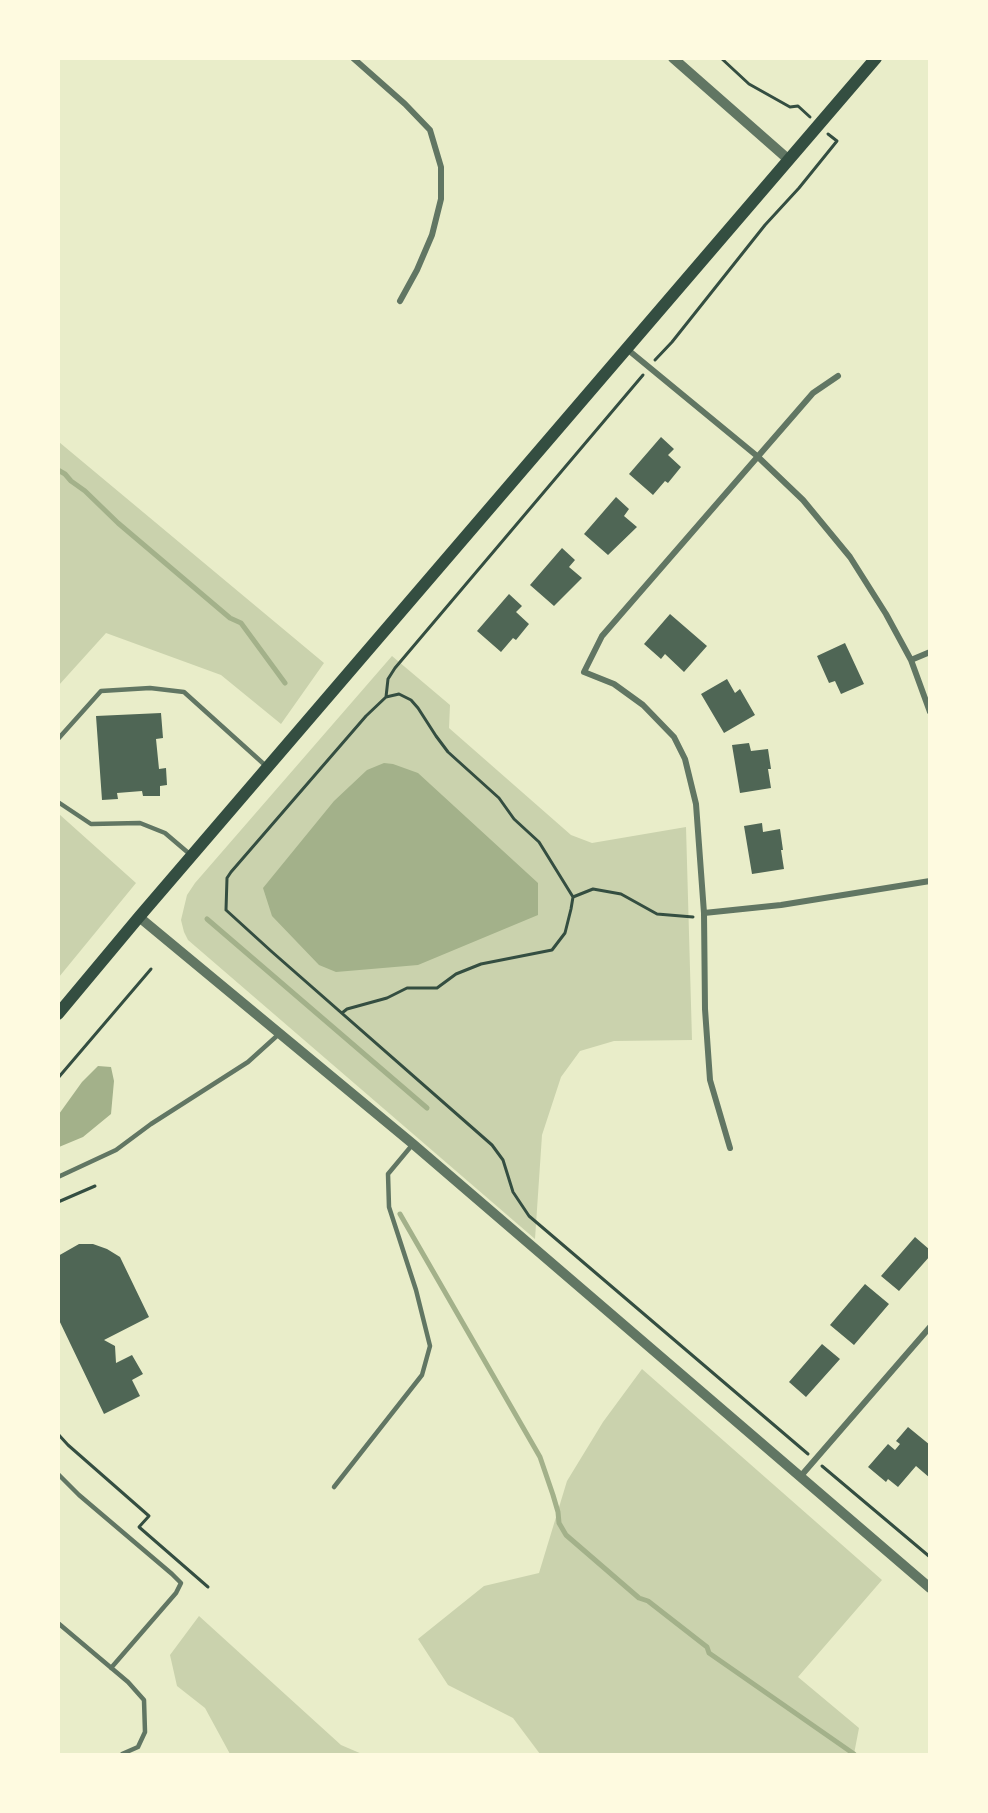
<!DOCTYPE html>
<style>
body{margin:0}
#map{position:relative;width:988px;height:1813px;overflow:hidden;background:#e9edc9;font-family:Arial,sans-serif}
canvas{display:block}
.frame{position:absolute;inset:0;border:60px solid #fefae0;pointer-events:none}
</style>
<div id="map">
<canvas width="988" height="1813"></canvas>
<div class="frame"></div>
</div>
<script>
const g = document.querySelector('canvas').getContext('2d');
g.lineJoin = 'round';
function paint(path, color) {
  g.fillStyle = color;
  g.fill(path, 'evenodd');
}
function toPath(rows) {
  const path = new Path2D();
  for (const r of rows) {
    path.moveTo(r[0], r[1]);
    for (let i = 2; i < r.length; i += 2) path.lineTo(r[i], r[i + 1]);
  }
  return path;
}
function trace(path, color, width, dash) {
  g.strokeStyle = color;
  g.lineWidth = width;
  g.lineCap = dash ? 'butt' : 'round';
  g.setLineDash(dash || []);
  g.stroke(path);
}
paint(toPath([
 [59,442,324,663,281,724,221,675,106,633,59,685],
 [392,656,450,705,449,728,571,835,592,843,686,827,692,1040,614,1041,580,1051,561,1077,542,1135,535,1239,188,940,184,932,181,920,187,895,195,883],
 [59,814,136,883,59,977],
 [642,1369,882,1580,798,1677,859,1728,854,1754,540,1754,513,1718,448,1685,418,1639,484,1586,539,1573,567,1481,603,1422],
 [199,1616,341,1745,362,1754,230,1754,205,1708,177,1686,170,1655]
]), '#cad2ad');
paint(toPath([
 [384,763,393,764,418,773,538,883,538,915,418,965,336,972,319,965,272,916,263,888,334,801,367,770],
 [98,1066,111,1067,114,1081,111,1114,83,1137,59,1147,59,1114,82,1082]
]), '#a3b18a');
trace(toPath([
 [58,470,65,474,71,481,85,491,118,523,230,618,241,623,285,683],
 [207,919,427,1108],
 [400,1214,540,1457,553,1495,558,1512,559,1523,566,1535,639,1598,648,1601,707,1647,709,1653,854,1754]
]), '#a3b18a', 5);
paint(toPath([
 [661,437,674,449,668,455,681,467,668,483,665,481,653,495,629,474],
 [616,497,629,509,624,516,637,527,608,555,584,534],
 [562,548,575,560,569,567,582,578,554,606,530,585],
 [509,594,522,606,516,612,529,624,516,640,513,638,501,652,477,631],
 [670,614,707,646,684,672,665,654,661,659,644,644],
 [845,643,864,684,841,694,835,681,829,683,817,656],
 [727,679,735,693,740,689,755,715,724,733,701,694],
 [161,713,163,738,156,739,159,769,166,768,167,785,160,786,160,796,143,796,142,791,117,793,118,799,102,800,96,716],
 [749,743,751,751,768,749,771,769,768,769,771,788,740,793,732,745],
 [762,823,763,832,780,829,783,850,781,850,784,869,752,874,744,826],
 [915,1237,930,1250,930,1256,899,1291,881,1276],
 [79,1244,93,1244,107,1249,120,1257,149,1317,104,1340,115,1346,116,1363,132,1355,143,1374,132,1380,140,1396,104,1414,58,1318,58,1256],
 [865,1284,889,1304,854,1345,830,1325],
 [822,1344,840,1359,806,1397,789,1382],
 [908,1427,930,1445,930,1478,916,1466,898,1487,888,1479,886,1482,868,1467,888,1444,895,1450,900,1444,896,1441]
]), '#4f6655');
trace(toPath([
 [721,58,749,84,790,107,798,106,810,117],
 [655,360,672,342,765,225,799,188,837,141,828,134],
 [386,697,388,679,395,668,643,375],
 [573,897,593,889,621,894,657,914,693,917],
 [342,1013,347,1009,387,998,407,988,437,988,456,974,481,964,552,950,565,933,571,909,573,897,539,842,514,819,499,798,448,752,436,736,418,708,411,700,399,694,386,697,366,716,231,872,227,878,226,910,271,951,492,1145,503,1160,513,1192,529,1216,808,1454],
 [58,1078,151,969],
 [58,1202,95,1186],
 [58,1434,68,1445,149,1516,139,1527,208,1587],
 [822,1466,930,1557]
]), '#344e41', 3);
trace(toPath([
 [58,739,101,691,150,688,184,692,266,766],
 [58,802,91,824,140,823,165,833,192,856],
 [58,1177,116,1150,151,1124,248,1062,279,1034],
 [58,1474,79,1495,172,1574,181,1583,176,1593,111,1668],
 [334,1487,422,1375,430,1346,416,1290,389,1207,388,1174,413,1144],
 [58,1623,128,1682,144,1700,145,1732,138,1747,122,1754]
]), '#617663', 4.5);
trace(toPath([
 [353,58,405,104,430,130,441,167,441,199,432,235,417,270,400,301],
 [627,349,757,456,803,500,850,557,886,614,911,660,930,712],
 [911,660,930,652],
 [704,913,781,905,930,881],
 [730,1148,710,1080,705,1009,704,913,696,804,685,759,674,737,643,705,614,684,584,672,602,636,813,393,838,376],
 [800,1477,930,1327]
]), '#617663', 6);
trace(toPath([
 [673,58,789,160],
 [139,917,413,1144,930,1588]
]), '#617663', 10);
trace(toPath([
 [58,1014,139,917,876,58]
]), '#344e41', 12);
</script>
